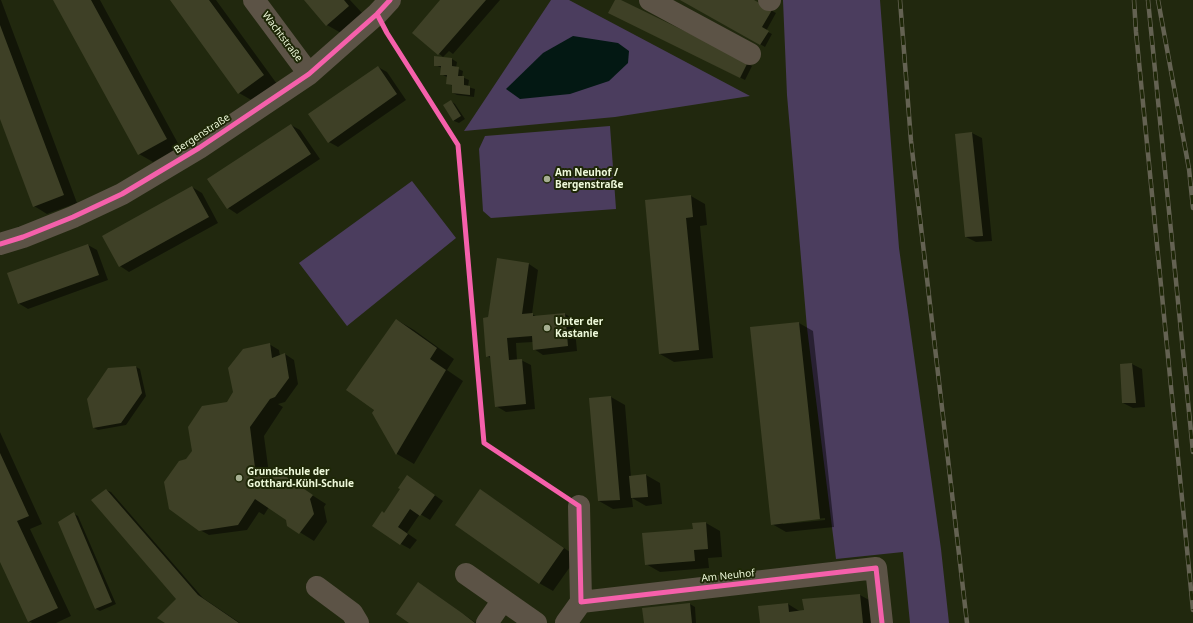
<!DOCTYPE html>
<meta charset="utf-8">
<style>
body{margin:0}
canvas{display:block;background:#21280e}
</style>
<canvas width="1193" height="623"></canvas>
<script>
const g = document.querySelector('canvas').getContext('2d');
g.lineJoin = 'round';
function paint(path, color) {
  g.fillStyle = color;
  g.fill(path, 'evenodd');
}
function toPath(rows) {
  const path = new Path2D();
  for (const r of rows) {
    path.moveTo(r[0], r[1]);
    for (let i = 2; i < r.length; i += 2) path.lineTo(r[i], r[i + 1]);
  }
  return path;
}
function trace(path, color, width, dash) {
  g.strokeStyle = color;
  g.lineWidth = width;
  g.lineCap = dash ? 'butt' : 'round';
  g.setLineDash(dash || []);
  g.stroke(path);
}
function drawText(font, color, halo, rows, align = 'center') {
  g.font = font + ' "Noto Sans",sans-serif';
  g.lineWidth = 4;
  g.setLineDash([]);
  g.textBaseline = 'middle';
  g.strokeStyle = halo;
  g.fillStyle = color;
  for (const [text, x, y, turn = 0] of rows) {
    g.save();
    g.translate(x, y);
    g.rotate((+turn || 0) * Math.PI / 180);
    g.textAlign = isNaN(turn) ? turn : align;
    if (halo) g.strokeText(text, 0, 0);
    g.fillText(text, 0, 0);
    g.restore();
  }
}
paint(toPath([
 [551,0,569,0,750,96,615,117,464,131],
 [783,0,880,0,899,248,941,549,949,623,910,623,903,552,836,559,807,328,787,95],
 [610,126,616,209,491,218,483,211,479,149,485,136],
 [412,181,456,238,347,326,299,263]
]), '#4b3d5e');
paint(toPath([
 [573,36,618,43,629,51,628,63,609,81,570,94,520,99,506,89,543,53]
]), '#031813');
paint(toPath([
 [0,0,1,0,77,203,47,214,34,206,0,117],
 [54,0,100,0,180,147,153,162,139,154],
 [171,0,216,0,277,84,253,101,239,93],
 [305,0,350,0,363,14,341,33,327,25],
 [442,0,500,0,453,54,449,51,443,57,413,33],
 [616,0,618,0,752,66,745,80,614,15],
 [682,0,752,0,776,13,766,31,772,34,765,47],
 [435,57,452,59,457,62,456,68,463,71,462,77,469,80,468,87,475,89,474,97,457,95,453,93,453,86,447,83,447,77,441,74,442,68,435,65],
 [378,67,387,72,406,100,338,147,329,142],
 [451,101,455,104,465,119,459,123,454,121,444,105],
 [291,125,300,130,320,159,237,214,228,208],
 [972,133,982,138,992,241,976,242,966,237,956,135],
 [192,187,202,193,218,223,129,272,120,266],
 [691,196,705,204,707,225,700,226,713,358,674,362,660,354,646,201],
 [88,245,97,250,108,280,28,309,18,303],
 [498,260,529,264,538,270,532,314,538,317,565,314,574,319,577,351,543,355,534,349,533,342,516,343,517,360,521,360,531,365,535,409,506,412,496,406,492,359,487,356,488,318],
 [397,320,414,330,454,359,447,370,463,381,414,464,397,454,373,413],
 [799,323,813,331,834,527,786,532,772,524],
 [825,518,825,520,783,524,783,522],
 [269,344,279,350,280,356,285,354,294,360,298,384,285,402,278,404,283,407,264,436,269,474,276,472,326,504,324,507,327,522,314,541,288,525,287,520,269,507,264,515,259,512,247,530,209,535,200,530,187,459],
 [1132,364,1142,369,1145,407,1133,408,1123,403,1121,365],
 [136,367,140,369,146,396,126,425,98,430,94,428],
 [611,397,625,405,631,477,646,475,660,483,662,504,646,506,632,498,633,507,613,509,599,501],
 [0,432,42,524,30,529,71,616,56,623,32,623,29,621,0,560],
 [416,482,443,501,430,520,420,514,407,533,417,540,410,549,401,544,384,514],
 [106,490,111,492,203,598,240,623,167,623,177,599],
 [480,491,494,499,577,557,553,591,539,583],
 [74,514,78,516,116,604,100,611,96,609,60,522],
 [706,523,720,531,722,557,708,558,709,568,660,572,646,564,694,530],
 [418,584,432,592,476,623,411,623],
 [860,595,884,608,885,623,761,623,788,604,801,612,804,611,803,600],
 [690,604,695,607,696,623,645,623]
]), '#0007');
paint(toPath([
 [53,0,91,0,167,139,138,155],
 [170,0,209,0,264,75,238,94],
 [304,0,344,0,349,6,326,26],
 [440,0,486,0,438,55,412,33],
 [615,0,621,0,748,62,740,78,608,13],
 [680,0,754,0,772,10,762,27,769,31,760,45],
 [0,25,64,195,33,207,0,119],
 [434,56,452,58,452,66,459,67,458,76,464,76,464,85,470,86,470,95,452,93,452,85,446,84,447,75,440,75,441,66,434,66],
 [378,66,397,94,328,143,308,114],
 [451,100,461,116,453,121,443,105],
 [291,124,311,154,227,209,207,179],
 [972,132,983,236,965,237,955,134],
 [192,186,209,217,119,267,102,236],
 [691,195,693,217,686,218,699,350,659,354,645,200],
 [88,244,99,275,18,304,7,273],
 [497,258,529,263,522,314,533,313,533,316,565,313,568,346,533,350,532,336,507,338,509,360,522,359,526,404,495,407,490,356,486,357,483,318,488,317],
 [396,319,437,348,430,359,446,370,396,455,372,413,374,410,346,390],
 [799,322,820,519,771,525,750,327],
 [270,343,272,358,285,353,289,378,275,397,270,399,250,427,255,468,265,474,276,470,313,495,310,499,314,514,299,534,287,526,286,520,255,499,238,525,199,531,169,509,164,482,179,461,186,459,192,451,188,427,202,406,227,402,233,392,228,368,243,349],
 [1132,363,1136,403,1122,403,1120,364],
 [136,366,142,393,121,423,93,428,87,399,108,368],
 [611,396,620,500,598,501,589,398],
 [0,453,29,516,17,521,58,608,28,622,0,562],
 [646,474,648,497,631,498,629,476],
 [407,475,435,495,420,516,410,509,398,527,408,534,400,545,372,526,382,511,384,513,400,489,398,488],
 [106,489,198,595,239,623,165,623,157,618,176,599,91,500],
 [480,489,564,548,539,584,455,525],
 [74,512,112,602,95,609,58,522],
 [706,522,708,549,694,550,695,561,645,565,642,533,693,529,692,523],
 [418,582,462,613,475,623,409,623,396,614],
 [860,594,863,623,760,623,758,606,788,603,789,612,804,610,802,599],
 [690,603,692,623,644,623,642,608]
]), '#3e4026');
trace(toPath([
 [254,0,309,74],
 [650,0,750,54],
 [769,0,770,0],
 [0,244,23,237,73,217,122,194,199,148,309,74,377,14,390,0],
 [579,506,581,602],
 [466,574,536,623],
 [317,587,352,613,358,623],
 [487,623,503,600],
 [566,623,581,602,876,568,882,623]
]), '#5c5346', 22);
const rail = toPath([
 [900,0,911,141,967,623],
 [1134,0,1136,32,1193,610],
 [1148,0,1193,452],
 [1158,0,1189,169,1193,208]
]);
trace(rail, '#646252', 4.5);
trace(rail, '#1e2707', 3, [9]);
trace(toPath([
 [377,14,387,33,458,145,484,443,579,506,581,602,876,568,882,623],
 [0,244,23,237,73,217,122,194,199,148,309,74,377,14,390,0]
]), '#f560ab', 5);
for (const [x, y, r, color] of [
 [547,179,4,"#a6af92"],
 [547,328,4,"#a6af92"],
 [239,478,4,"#a6af92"]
]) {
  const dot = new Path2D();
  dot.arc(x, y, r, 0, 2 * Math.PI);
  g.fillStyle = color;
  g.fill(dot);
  trace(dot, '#1e2707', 1.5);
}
drawText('10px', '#edf8d9', '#1e2707', [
 ["Wachtstraße",282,37,53],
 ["Bergenstraße",202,134,-33],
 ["Am Neuhof",728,576,-6]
]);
drawText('bold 10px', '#edf8d9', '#1e2707', [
 ["Am Neuhof /",555,173],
 ["Bergenstraße",555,185],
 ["Unter der",555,322],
 ["Kastanie",555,334],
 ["Grundschule der",247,472],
 ["Gotthard-Kühl-Schule",247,484]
], 'left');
</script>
